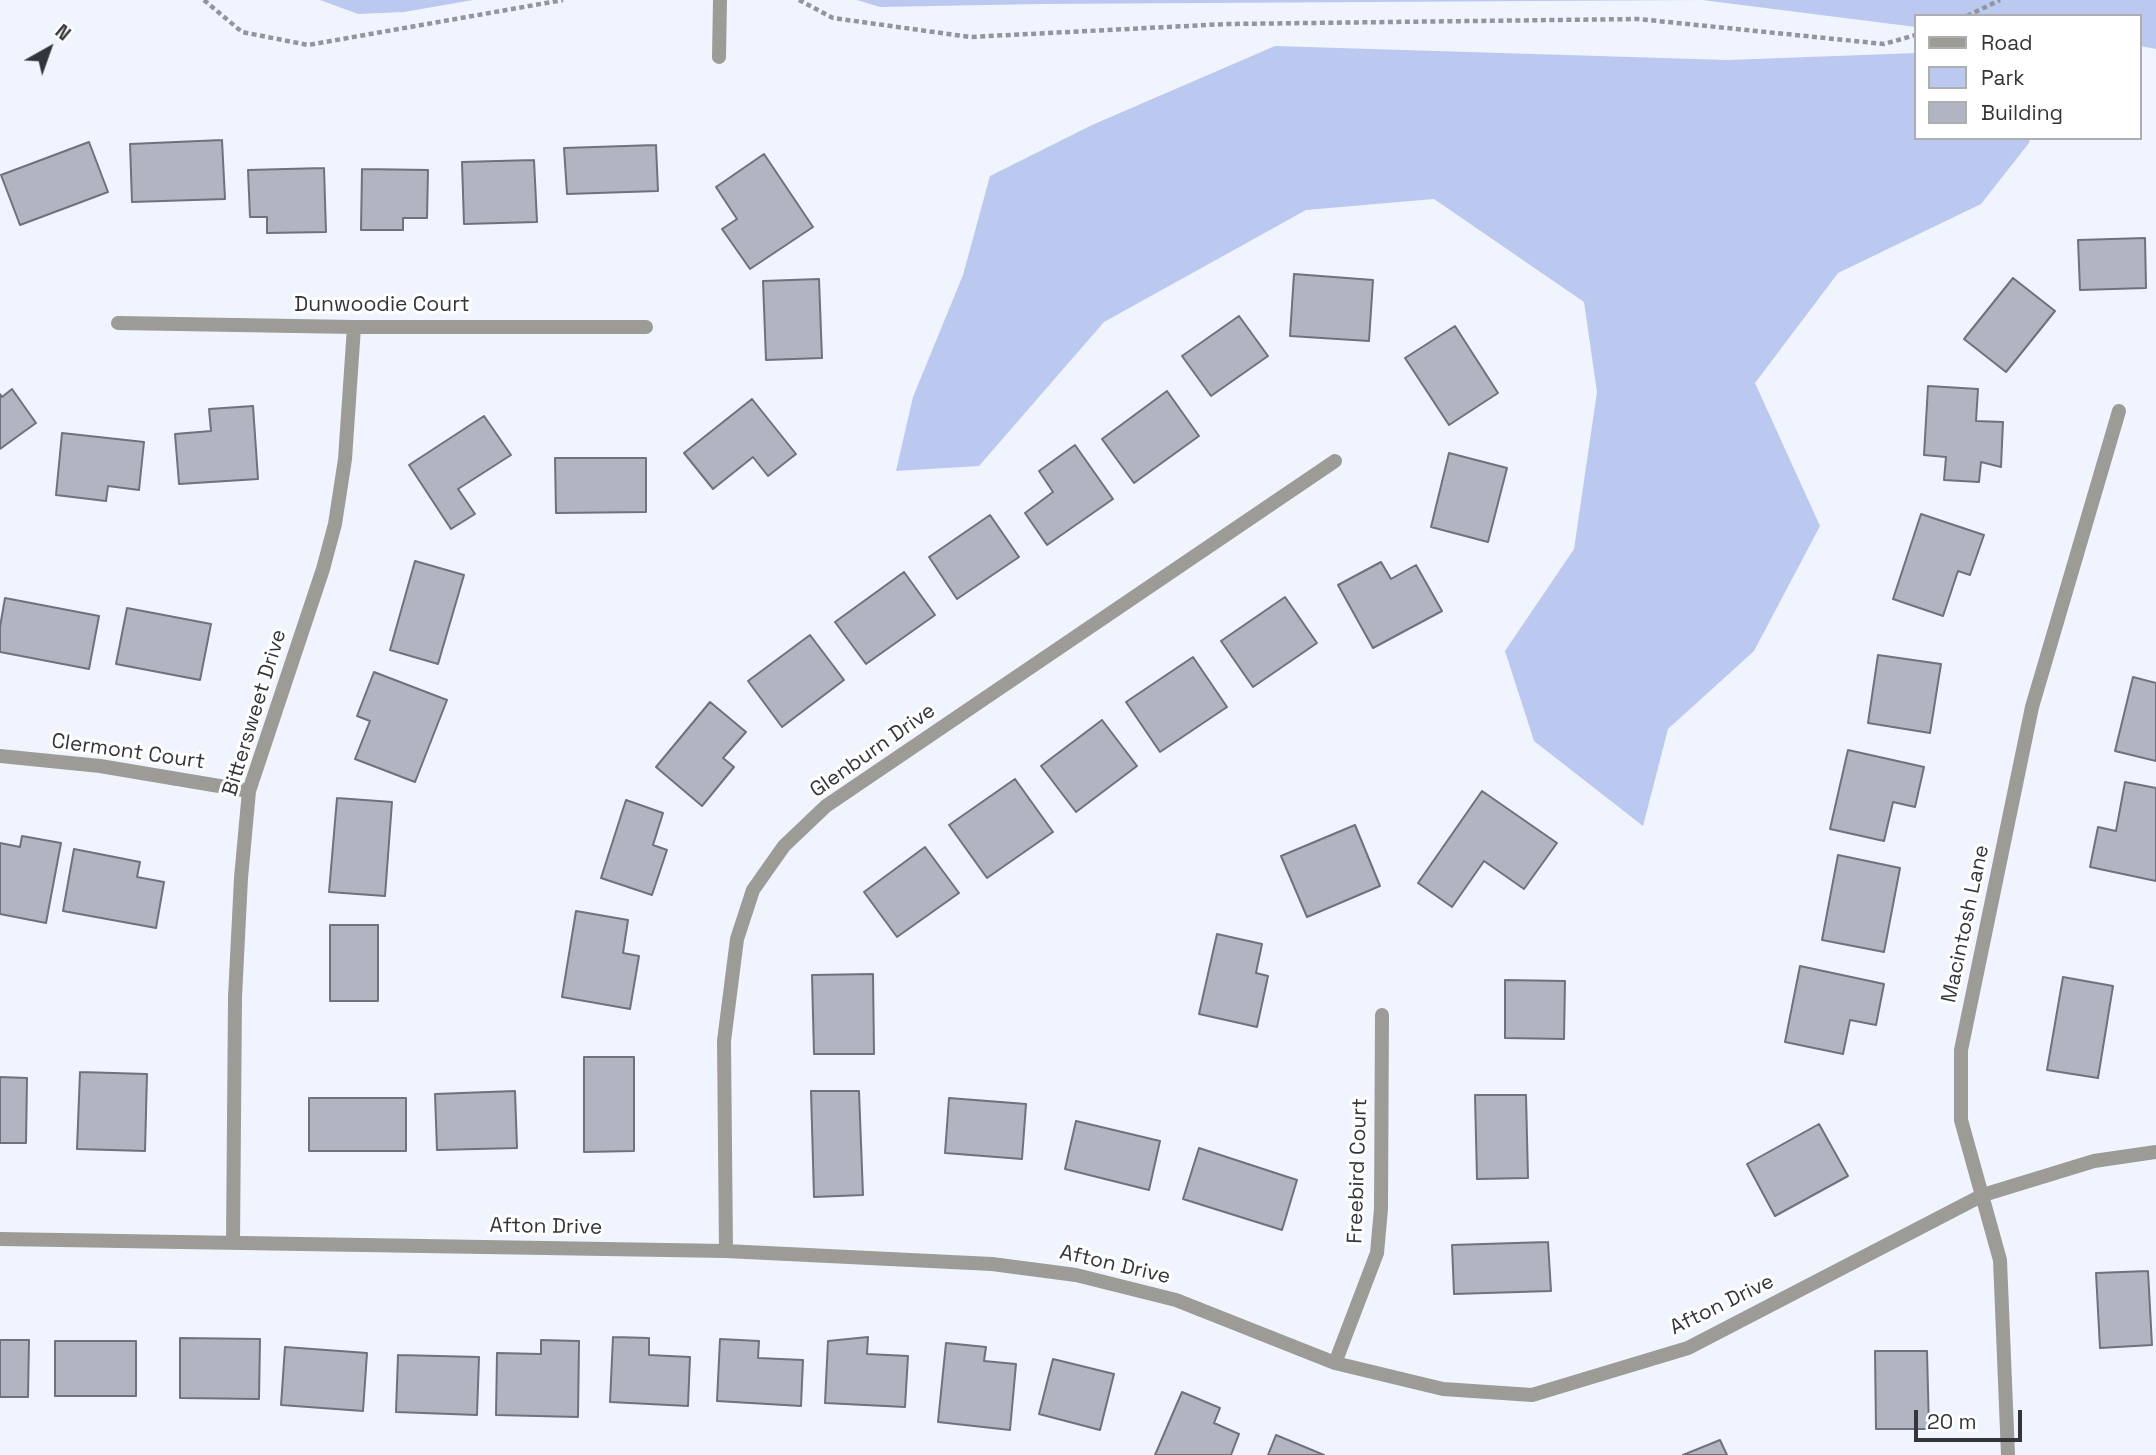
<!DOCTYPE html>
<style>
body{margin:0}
#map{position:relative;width:2156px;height:1455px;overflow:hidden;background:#f0f4ff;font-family:"Space Grotesk",sans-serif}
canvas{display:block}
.legend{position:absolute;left:1914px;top:14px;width:228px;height:126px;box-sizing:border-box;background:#fff;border:2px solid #adaeb0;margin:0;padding:9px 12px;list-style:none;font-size:21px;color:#33353a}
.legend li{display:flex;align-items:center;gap:14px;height:35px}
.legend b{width:35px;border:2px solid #adaeb0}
.north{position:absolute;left:14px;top:14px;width:70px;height:70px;-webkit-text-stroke:5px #fff;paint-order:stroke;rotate:40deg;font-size:19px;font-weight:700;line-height:28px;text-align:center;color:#33353a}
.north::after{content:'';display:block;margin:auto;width:24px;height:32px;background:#33353a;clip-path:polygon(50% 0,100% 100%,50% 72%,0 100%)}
.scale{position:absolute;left:1914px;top:1410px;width:108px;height:32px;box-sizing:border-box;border:4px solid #33353a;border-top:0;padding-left:9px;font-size:21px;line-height:24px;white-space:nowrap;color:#33353a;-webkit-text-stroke:5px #fff;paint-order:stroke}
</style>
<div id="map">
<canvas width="2156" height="1455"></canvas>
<ul class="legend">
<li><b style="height:9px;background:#9d9b95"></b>Road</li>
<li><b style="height:19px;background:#bbc9f1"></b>Park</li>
<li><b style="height:19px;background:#b0b5c1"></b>Building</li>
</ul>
<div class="north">N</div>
<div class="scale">20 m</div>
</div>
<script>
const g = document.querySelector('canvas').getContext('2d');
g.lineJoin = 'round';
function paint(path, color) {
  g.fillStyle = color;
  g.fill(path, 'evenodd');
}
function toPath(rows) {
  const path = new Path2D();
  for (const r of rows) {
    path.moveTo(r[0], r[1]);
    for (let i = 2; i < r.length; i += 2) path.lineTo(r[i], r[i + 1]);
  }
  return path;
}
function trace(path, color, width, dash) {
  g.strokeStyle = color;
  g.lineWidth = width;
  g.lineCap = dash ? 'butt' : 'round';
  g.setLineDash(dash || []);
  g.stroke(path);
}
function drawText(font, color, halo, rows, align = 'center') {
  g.font = font + ' "Space Grotesk",sans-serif';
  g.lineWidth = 6;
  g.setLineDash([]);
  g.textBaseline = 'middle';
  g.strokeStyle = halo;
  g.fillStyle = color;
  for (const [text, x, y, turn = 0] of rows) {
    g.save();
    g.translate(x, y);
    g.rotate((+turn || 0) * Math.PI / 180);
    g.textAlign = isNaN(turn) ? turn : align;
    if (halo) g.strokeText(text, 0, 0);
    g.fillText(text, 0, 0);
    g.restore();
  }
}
paint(toPath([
 [320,0,473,0,404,12,358,14],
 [857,0,2156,0,2156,49,2140,46,2140,16,1916,16,1916,27,1702,0,1040,4,880,7],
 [1275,46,1728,60,1916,53,1916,138,2030,138,2029,143,1981,204,1838,273,1755,383,1820,526,1754,651,1668,729,1643,826,1534,741,1505,651,1574,549,1597,392,1584,302,1434,199,1306,210,1104,322,979,466,896,471,913,397,963,275,990,176,1092,125]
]), '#bbc9f1');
const building = toPath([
 [222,140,225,199,132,202,130,144,222,140],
 [89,142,108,192,20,225,1,175,89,142],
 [656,145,658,191,567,194,564,148,656,145],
 [764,154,813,227,750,269,722,229,737,219,716,187,764,154],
 [534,160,537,222,464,224,462,162,534,160],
 [324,168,326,232,267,233,267,217,250,217,248,170,324,168],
 [362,169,428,170,427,218,403,218,403,230,361,230,362,169],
 [2145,238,2146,288,2080,290,2078,240,2145,238],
 [1294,274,1373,280,1369,341,1290,336,1294,274],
 [2013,278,2055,311,2006,372,1964,339,2013,278],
 [819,279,822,358,766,360,763,281,819,279],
 [1239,316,1268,356,1211,396,1182,356,1239,316],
 [1455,326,1498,393,1449,425,1405,358,1455,326],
 [1928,386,1978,389,1976,421,2003,422,2001,467,1981,462,1979,482,1944,480,1946,457,1924,455,1928,386],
 [12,389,36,423,0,449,0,394,2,397,12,389],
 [1167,391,1199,436,1134,483,1102,439,1167,391],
 [752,399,796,454,768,476,753,457,713,489,684,453,752,399],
 [253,406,258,479,179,484,175,434,211,431,209,409,253,406],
 [484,416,511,455,458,489,475,514,451,529,409,465,484,416],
 [62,433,144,442,139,490,108,486,106,501,56,495,62,433],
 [1075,445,1113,499,1047,545,1025,513,1053,492,1039,471,1075,445],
 [1449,453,1507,468,1488,542,1431,527,1449,453],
 [555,458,646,458,646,512,556,513,555,458],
 [1921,514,1984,535,1970,575,1958,571,1943,616,1893,599,1921,514],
 [990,515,1019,557,957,599,929,557,990,515],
 [415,561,464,575,438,664,390,650,415,561],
 [1381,562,1391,579,1416,565,1442,611,1373,648,1338,585,1381,562],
 [904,572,935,615,866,664,835,622,904,572],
 [1285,597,1317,643,1253,687,1221,641,1285,597],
 [5,598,99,616,89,669,0,652,0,627,5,598],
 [127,608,211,624,200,680,116,664,127,608],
 [810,635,844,680,782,727,748,681,810,635],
 [1878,655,1941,664,1930,733,1868,723,1878,655],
 [1193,657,1227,707,1160,752,1126,702,1193,657],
 [374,672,447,700,415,782,355,759,370,721,357,716,374,672],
 [2133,677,2156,683,2156,761,2115,751,2133,677],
 [710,702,746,732,723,758,734,767,702,806,656,767,710,702],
 [1102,720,1137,766,1076,812,1041,766,1102,720],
 [1848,750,1924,767,1915,807,1893,802,1884,841,1830,829,1848,750],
 [1015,779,1053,832,987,878,949,825,1015,779],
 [2125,782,2156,788,2156,881,2090,867,2098,827,2116,831,2125,782],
 [1482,791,1557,843,1524,889,1484,861,1452,907,1418,883,1482,791],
 [337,798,392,802,385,896,329,892,337,798],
 [626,800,663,813,653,845,667,850,652,895,601,878,626,800],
 [1355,825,1380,886,1307,917,1281,856,1355,825],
 [22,836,61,843,46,923,0,914,0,843,20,847,22,836],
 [925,847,959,893,897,937,864,892,925,847],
 [74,849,140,862,137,877,164,882,156,928,63,911,74,849],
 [1838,855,1900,868,1884,952,1822,940,1838,855],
 [576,911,628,920,623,953,639,956,630,1009,562,997,576,911],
 [330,925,378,925,378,1001,330,1001,330,925],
 [1217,934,1262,944,1256,973,1268,976,1257,1027,1199,1014,1217,934],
 [1800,966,1884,984,1876,1025,1850,1020,1843,1054,1785,1042,1800,966],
 [873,974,874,1054,814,1054,812,975,873,974],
 [2063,977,2113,986,2098,1078,2047,1070,2063,977],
 [1505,980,1565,981,1564,1039,1505,1038,1505,980],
 [584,1057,634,1057,634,1151,584,1152,584,1057],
 [80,1072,147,1074,145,1151,77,1149,80,1072],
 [0,1077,27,1078,26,1143,0,1143,0,1077],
 [515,1091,517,1148,437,1150,435,1094,515,1091],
 [811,1091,859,1091,863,1195,814,1197,811,1091],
 [1475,1095,1526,1095,1528,1178,1477,1179,1475,1095],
 [309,1098,406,1098,406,1151,309,1151,309,1098],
 [949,1098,1026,1104,1022,1159,945,1153,949,1098],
 [1076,1121,1160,1141,1149,1190,1065,1169,1076,1121],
 [1819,1124,1848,1176,1775,1216,1747,1164,1819,1124],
 [1199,1148,1297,1180,1282,1230,1183,1199,1199,1148],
 [1548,1242,1551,1291,1454,1294,1452,1245,1548,1242],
 [2148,1271,2152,1345,2100,1348,2096,1273,2148,1271],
 [613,1337,649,1338,649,1355,690,1357,688,1406,610,1402,613,1337],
 [868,1337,867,1354,908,1356,905,1407,825,1403,828,1341,868,1337],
 [180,1338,260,1339,259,1399,180,1398,180,1338],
 [720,1339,759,1341,758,1358,803,1360,801,1406,717,1401,720,1339],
 [0,1340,29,1340,28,1397,0,1397,0,1340],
 [541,1340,579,1341,578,1417,496,1415,497,1353,541,1354,541,1340],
 [55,1341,136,1341,136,1396,55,1396,55,1341],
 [946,1343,986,1347,984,1361,1016,1364,1010,1430,938,1422,946,1343],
 [285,1347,367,1353,363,1411,281,1405,285,1347],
 [1875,1351,1927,1351,1929,1429,1876,1429,1875,1351],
 [398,1355,479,1357,477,1415,396,1412,398,1355],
 [1053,1359,1114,1374,1100,1430,1039,1414,1053,1359],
 [1182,1392,1220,1408,1214,1423,1239,1434,1231,1455,1155,1455,1182,1392],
 [1276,1435,1324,1455,1268,1455,1276,1435],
 [1720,1440,1727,1455,1683,1455,1720,1440]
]);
paint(building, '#b0b5c1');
trace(building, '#6d727d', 2);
trace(toPath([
 [204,0,242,32,308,45,563,0],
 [799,0,833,18,970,37,1226,24,1638,19,1884,44,1916,35],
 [1967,16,2000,0]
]), '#92959d', 4.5, [5, 3.5]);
trace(toPath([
 [719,57,720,0],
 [118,323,354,327,646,327],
 [0,756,100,766,249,791],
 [0,1239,726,1251,992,1264,1076,1275,1176,1300,1335,1363,1443,1389,1532,1395,1688,1348,1983,1195,2094,1161,2156,1152],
 [233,1243,235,997,241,878,249,791,323,569,335,524,345,459,354,327],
 [726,1251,724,1041,737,939,753,890,784,846,826,806,1335,461],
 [1335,1363,1377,1253,1381,1209,1382,1015],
 [2008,1455,2000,1260,1961,1120,1961,1050,2032,707,2119,411]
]), '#9d9b95', 14);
drawText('21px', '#33353a', '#fff', [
 ["Dunwoodie Court",382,305],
 ["Bittersweet Drive",255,713,-73],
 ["Glenburn Drive",873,751,-35],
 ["Clermont Court",128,752,8],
 ["Macintosh Lane",1966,924,-78],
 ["Freebird Court",1358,1171,-88],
 ["Afton Drive",546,1227,1],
 ["Afton Drive",1115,1265,13],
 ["Afton Drive",1722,1305,-26]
]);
</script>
